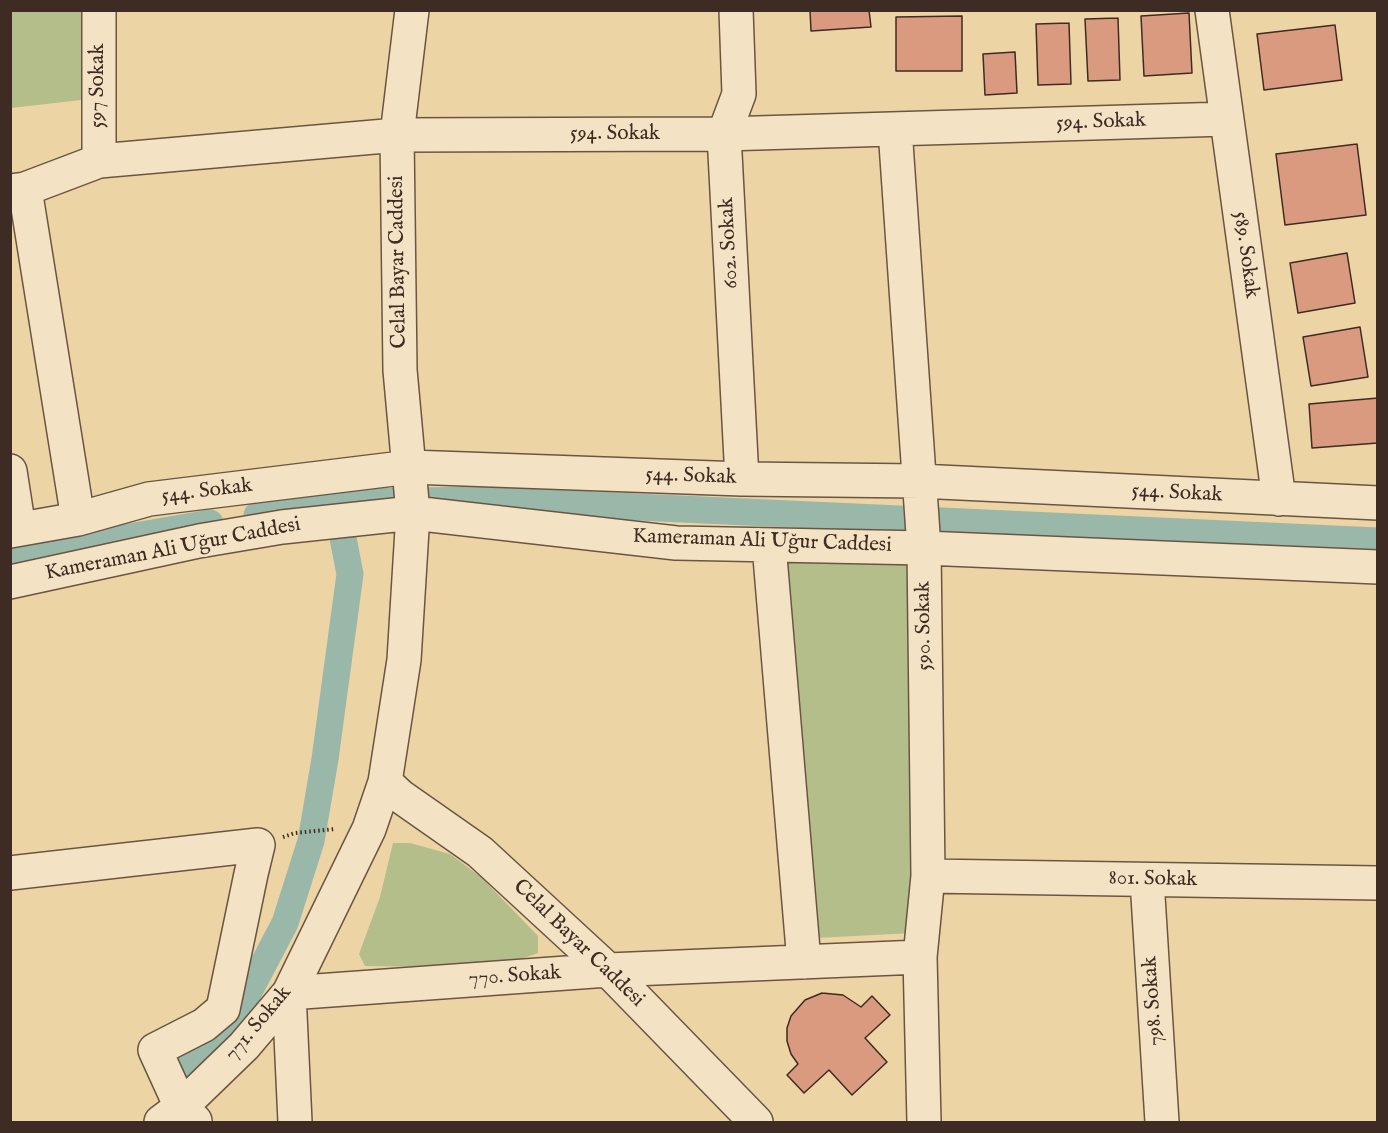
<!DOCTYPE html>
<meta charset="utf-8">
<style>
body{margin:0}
#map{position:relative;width:1388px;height:1133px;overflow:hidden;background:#edd4a4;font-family:"IM FELL English",serif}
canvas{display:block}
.frame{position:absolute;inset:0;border:12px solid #3e2b23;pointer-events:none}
</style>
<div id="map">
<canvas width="1388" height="1133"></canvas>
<div class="frame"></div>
</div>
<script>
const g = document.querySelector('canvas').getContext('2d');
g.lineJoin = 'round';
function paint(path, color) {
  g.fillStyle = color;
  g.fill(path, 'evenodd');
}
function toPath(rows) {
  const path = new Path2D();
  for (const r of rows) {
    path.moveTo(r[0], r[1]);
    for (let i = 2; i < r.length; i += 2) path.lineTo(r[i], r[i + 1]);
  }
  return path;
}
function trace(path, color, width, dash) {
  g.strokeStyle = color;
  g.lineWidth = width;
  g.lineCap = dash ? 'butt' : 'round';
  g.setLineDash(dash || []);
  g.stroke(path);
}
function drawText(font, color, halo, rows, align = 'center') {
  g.font = font + ' "IM FELL English",serif';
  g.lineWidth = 5;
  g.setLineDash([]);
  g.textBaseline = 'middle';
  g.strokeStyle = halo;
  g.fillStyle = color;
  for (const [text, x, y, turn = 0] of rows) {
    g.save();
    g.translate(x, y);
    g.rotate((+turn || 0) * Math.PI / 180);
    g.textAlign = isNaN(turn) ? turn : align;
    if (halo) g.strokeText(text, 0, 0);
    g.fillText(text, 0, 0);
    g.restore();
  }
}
paint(toPath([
 [10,11,88,11,90,99,11,108],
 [781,554,915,557,913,933,815,938],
 [393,843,410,843,450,854,481,877,538,936,538,953,521,959,431,967,365,966,359,954,380,897]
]), '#b3be8a');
trace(toPath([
 [257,515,336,502,485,500,1378,541],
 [10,559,31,554,210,523],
 [173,1081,232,1024,285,923,311,841,325,759,350,574,336,502]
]), '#99b8aa', 27);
const building = toPath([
 [810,10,869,10,871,27,811,31,810,10],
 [1189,13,1192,73,1144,76,1141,16,1189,13],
 [962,16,962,71,896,71,896,17,962,16],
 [1118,18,1120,80,1088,81,1085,19,1118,18],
 [1069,23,1071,84,1038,85,1036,24,1069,23],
 [1335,25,1342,80,1264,90,1257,34,1335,25],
 [1015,52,1017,93,985,95,983,54,1015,52],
 [1357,144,1366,215,1285,225,1276,154,1357,144],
 [1347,253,1355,303,1298,313,1290,263,1347,253],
 [1360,327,1368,377,1311,386,1303,337,1360,327],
 [1378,398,1378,443,1312,448,1309,404,1378,398],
 [822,993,843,995,861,1007,872,996,890,1015,865,1038,887,1062,852,1095,829,1070,804,1093,787,1075,798,1064,791,1054,787,1041,787,1028,791,1016,805,1000,822,993]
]);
paint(building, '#d99a7f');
trace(building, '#3e2b23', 1.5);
const minor = toPath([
 [99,10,99,161],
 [736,10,739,94,724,134,742,479],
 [1212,10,1279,499],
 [895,129,924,548,928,876,920,957,924,1122],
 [25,189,78,519],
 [10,191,25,189,99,161,397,135,724,134,1226,119],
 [10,471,19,529],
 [10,531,78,519,149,499,410,467,742,479,919,481,1378,503],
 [769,545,804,962],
 [10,582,199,541,282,527,413,513,676,543,924,548,1378,567],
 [385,782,400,796,480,852,608,970,756,1122],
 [10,873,258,845,251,874,223,1009,204,1025,155,1050,181,1107,195,1121],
 [928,876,1378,883],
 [1147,880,1162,1122],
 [161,1122,181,1107,244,1046,289,993,369,829,385,782,404,660,413,513,400,370,397,135,412,10],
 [295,1122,289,993,608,970,920,957]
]);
trace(minor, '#6a5543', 36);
trace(toPath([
 [283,837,295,833,335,829]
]), '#3e2b23', 4, [1.5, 3]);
trace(minor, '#f3e3c4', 33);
drawText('21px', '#3e2b23', '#f3e3c4', [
 ["597 Sokak",99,86,-90],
 ["594. Sokak",1101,123,-2],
 ["594. Sokak",615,135],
 ["602. Sokak",730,243,-93],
 ["589. Sokak",1245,255,82],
 ["Celal Bayar Caddesi",399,262,-91],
 ["544. Sokak",691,477,2],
 ["544. Sokak",207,492,-7],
 ["544. Sokak",1177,494,3],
 ["Kameraman Ali Uğur Caddesi",762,542,2],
 ["Kameraman Ali Uğur Caddesi",173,550,-11],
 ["590. Sokak",925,626,-91],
 ["801. Sokak",1153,880,1],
 ["Celal Bayar Caddesi",578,944,44],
 ["770. Sokak",515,977,-4],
 ["798. Sokak",1154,1001,-94],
 ["771. Sokak",259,1024,-50]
]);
</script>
